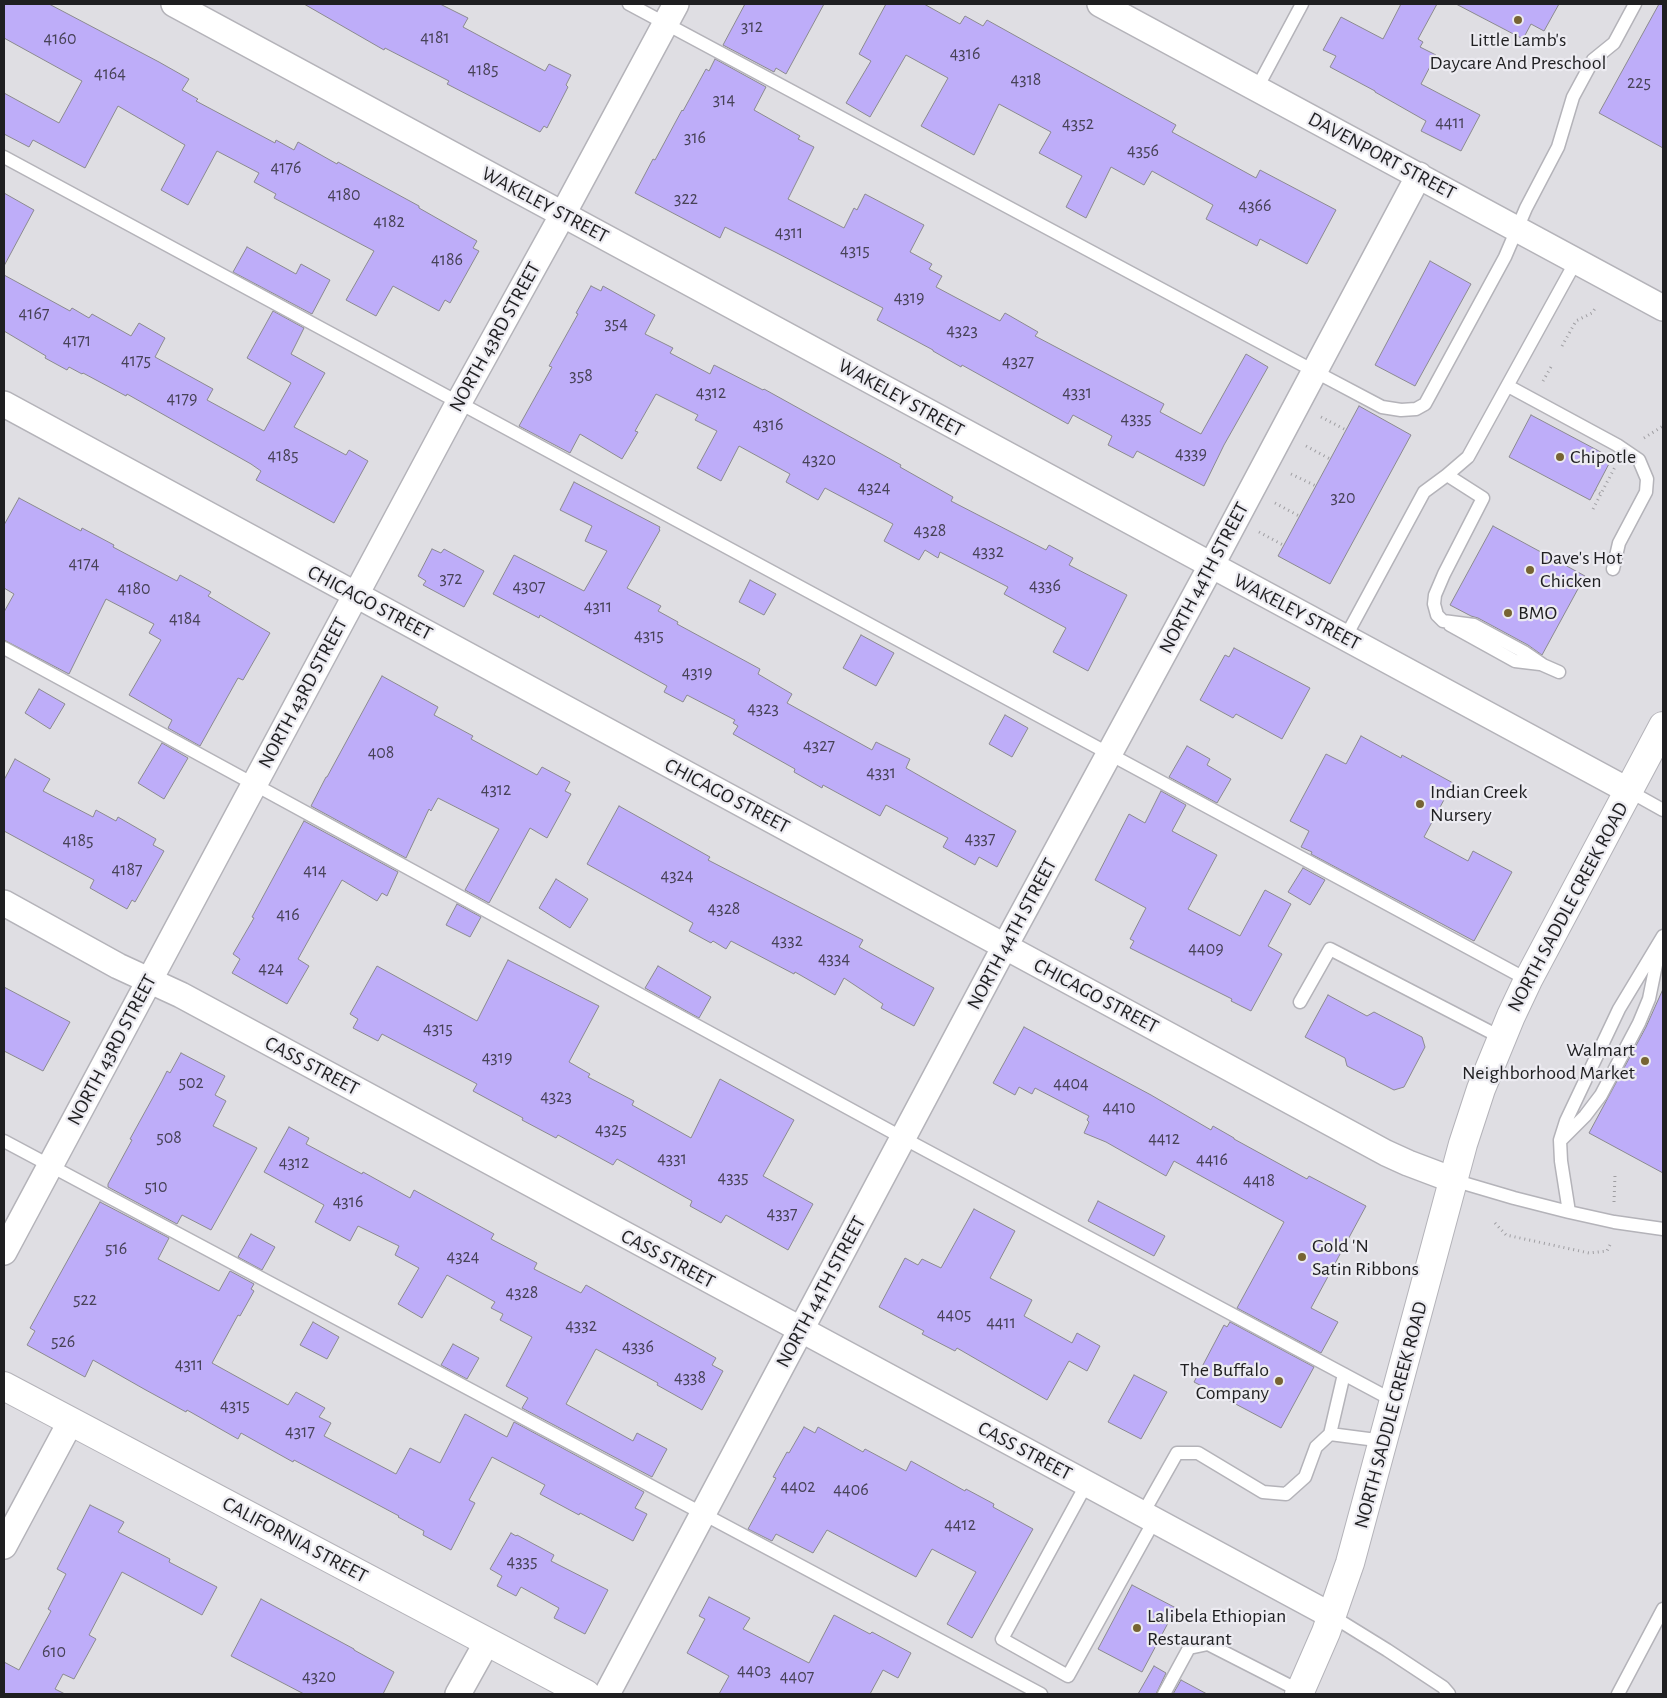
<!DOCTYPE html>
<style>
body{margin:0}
#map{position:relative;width:1667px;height:1698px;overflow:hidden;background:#dfdee3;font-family:"Alegreya Sans",sans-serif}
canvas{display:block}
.frame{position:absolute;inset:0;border:5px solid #1f1f21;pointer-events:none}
</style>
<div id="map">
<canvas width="1667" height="1698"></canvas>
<div class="frame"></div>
</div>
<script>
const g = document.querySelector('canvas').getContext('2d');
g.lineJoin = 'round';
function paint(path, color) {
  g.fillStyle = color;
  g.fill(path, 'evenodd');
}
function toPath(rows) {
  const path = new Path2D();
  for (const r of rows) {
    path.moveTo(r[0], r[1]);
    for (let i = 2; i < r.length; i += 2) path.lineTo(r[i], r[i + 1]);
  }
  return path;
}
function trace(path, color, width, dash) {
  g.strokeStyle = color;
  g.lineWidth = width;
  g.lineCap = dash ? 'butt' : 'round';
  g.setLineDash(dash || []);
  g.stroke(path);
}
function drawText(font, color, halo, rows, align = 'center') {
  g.font = font + ' "Alegreya Sans",sans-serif';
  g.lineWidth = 4.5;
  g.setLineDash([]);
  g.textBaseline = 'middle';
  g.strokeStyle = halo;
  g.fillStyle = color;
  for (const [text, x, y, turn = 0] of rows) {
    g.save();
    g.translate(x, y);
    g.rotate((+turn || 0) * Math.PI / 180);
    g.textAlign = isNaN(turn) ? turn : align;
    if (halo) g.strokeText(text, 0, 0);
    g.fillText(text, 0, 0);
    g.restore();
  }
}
const building = toPath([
 [4,4,49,4,159,62,189,79,182,90,198,99,196,101,275,143,276,140,294,150,298,142,337,164,338,162,419,206,419,208,477,241,473,248,479,251,450,303,445,300,439,311,393,286,376,316,346,300,374,251,274,198,276,194,254,182,259,173,217,151,188,205,161,190,185,145,118,106,85,168,33,140,29,147,4,134,4,93,59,123,82,81,4,38,4,4],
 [304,4,440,4,468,18,463,27,545,71,549,64,571,75,566,85,568,87,547,128,544,126,540,132,447,84,449,81,385,48,384,50,304,4],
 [745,4,824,4,786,74,776,68,774,72,723,45,745,4],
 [886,4,924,4,960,24,965,16,983,26,987,20,1176,125,1172,132,1256,178,1260,170,1336,210,1307,264,1260,239,1257,246,1206,219,1213,205,1152,171,1144,185,1111,167,1086,218,1066,207,1082,176,1039,153,1051,132,999,104,974,155,921,126,948,78,906,55,870,117,846,103,871,61,859,54,886,4],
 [1401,4,1437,4,1418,39,1423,42,1420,47,1436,55,1421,84,1480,115,1461,151,1421,131,1426,121,1375,92,1375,91,1330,67,1336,56,1323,50,1341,17,1383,39,1401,4],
 [1456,4,1559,4,1544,31,1531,24,1523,39,1456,4],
 [1659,4,1663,4,1663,148,1599,113,1659,4],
 [715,59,766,87,754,110,800,136,798,139,814,147,788,199,844,228,854,208,857,210,865,194,924,225,910,252,932,264,929,269,942,276,936,287,1000,321,1005,313,1038,332,1035,336,1164,404,1160,412,1201,434,1246,354,1268,367,1224,445,1204,486,1137,451,1133,458,1108,445,1112,436,1073,415,1068,424,962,365,961,367,933,351,933,350,877,320,883,308,775,252,725,227,720,238,635,193,653,159,655,160,682,110,683,111,706,69,709,71,715,59],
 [4,193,34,210,4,266,4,193],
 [247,247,296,274,301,264,330,280,312,314,233,272,247,247],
 [1430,261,1471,284,1415,386,1375,365,1430,261],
 [4,275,70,311,72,308,89,318,92,314,131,336,139,323,165,338,155,357,213,389,207,400,264,431,291,383,247,358,273,311,304,328,291,354,325,373,294,427,346,455,349,450,368,461,334,523,256,480,261,471,251,464,127,394,126,396,83,373,82,374,69,367,67,370,45,358,46,356,4,331,4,275],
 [591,286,601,291,603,286,655,315,645,334,673,348,670,353,710,374,714,365,763,390,764,389,901,465,900,467,953,497,951,501,1046,550,1049,545,1073,558,1069,565,1127,595,1088,671,1053,652,1066,628,1004,594,1008,587,940,552,938,558,925,550,919,560,884,541,893,524,825,488,818,500,786,482,790,474,739,446,721,481,697,468,717,431,695,420,698,415,656,394,635,431,638,432,622,459,580,434,570,453,519,426,552,367,549,366,578,314,576,313,591,286],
 [1359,406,1411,435,1330,584,1278,556,1359,406],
 [1531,415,1612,458,1590,500,1509,457,1531,415],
 [574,482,660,527,659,529,660,530,627,588,661,606,658,611,678,622,677,624,760,669,758,674,792,694,787,703,872,750,876,742,910,759,906,768,1016,831,997,867,979,857,975,865,943,847,948,838,886,805,880,816,823,785,822,788,794,772,795,769,733,734,738,726,733,723,735,720,687,695,683,702,664,692,667,686,540,615,539,618,493,594,514,555,584,591,607,551,585,541,592,526,560,510,574,482],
 [19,498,81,531,82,528,114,545,113,547,177,581,180,575,211,592,208,596,270,633,243,680,238,678,200,746,168,728,172,720,129,695,161,640,149,633,154,624,106,599,69,674,4,640,4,612,14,594,4,588,4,525,19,498],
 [1493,526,1585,576,1542,655,1528,645,1478,618,1471,616,1450,605,1493,526],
 [432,549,441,553,444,549,484,571,464,607,423,585,426,581,418,576,432,549],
 [750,580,776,594,764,615,739,602,750,580],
 [861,635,894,653,876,686,843,668,861,635],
 [1234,648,1310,688,1282,739,1236,714,1233,718,1200,700,1225,655,1229,657,1234,648],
 [382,676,438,707,434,715,473,736,471,739,537,775,542,767,570,782,565,791,571,794,547,838,530,828,489,903,465,890,499,829,438,798,431,811,429,809,406,858,311,806,326,777,327,777,382,676],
 [39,689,65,704,50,729,25,713,39,689],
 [1005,715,1028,728,1012,757,989,744,1005,715],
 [1361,736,1401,758,1402,755,1453,783,1424,837,1468,861,1473,851,1512,872,1474,941,1311,854,1312,852,1301,847,1309,831,1290,821,1326,754,1346,764,1361,736],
 [162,743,188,758,164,799,138,783,162,743],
 [1187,746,1210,759,1207,765,1231,779,1217,803,1169,777,1187,746],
 [15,759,50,779,43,791,93,817,96,810,116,821,118,817,156,839,153,845,164,851,135,902,132,900,127,909,90,888,94,880,4,831,4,780,15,759],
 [1161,791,1186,805,1172,831,1217,855,1188,909,1240,936,1265,890,1291,904,1268,946,1282,954,1251,1011,1231,1001,1232,999,1130,948,1134,941,1130,939,1146,908,1095,880,1129,814,1145,823,1161,791],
 [619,806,710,857,708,860,863,940,859,947,934,988,914,1026,881,1008,883,1004,844,978,835,995,795,972,794,974,731,941,726,949,713,941,711,943,689,931,693,923,587,864,619,806],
 [304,821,398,872,387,896,382,893,377,901,342,880,298,959,309,966,287,1004,232,973,240,959,233,954,254,918,252,917,304,821],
 [1303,868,1325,880,1310,905,1288,892,1303,868],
 [556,879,588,899,570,928,539,908,556,879],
 [457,904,481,917,470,937,446,925,457,904],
 [508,960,599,1006,569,1062,590,1074,588,1077,634,1101,632,1105,691,1138,720,1079,794,1120,763,1176,813,1204,788,1250,726,1215,721,1223,690,1206,692,1201,617,1159,613,1165,558,1135,556,1138,522,1120,523,1118,473,1091,477,1084,382,1034,378,1041,353,1028,358,1019,350,1014,377,966,477,1021,508,960],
 [658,966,711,997,699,1018,645,988,658,966],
 [4,987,70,1022,43,1071,4,1051,4,987],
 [1663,989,1663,1173,1589,1133,1646,1027,1663,989],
 [1328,995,1367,1016,1374,1012,1422,1037,1425,1047,1404,1087,1394,1090,1347,1066,1345,1058,1305,1037,1328,995],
 [1024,1027,1151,1095,1211,1130,1213,1126,1234,1138,1234,1139,1307,1179,1309,1176,1366,1206,1311,1308,1338,1322,1321,1353,1237,1308,1284,1222,1174,1161,1166,1176,1106,1142,1084,1133,1089,1122,1087,1120,1089,1116,1035,1088,1032,1094,1019,1087,1015,1095,993,1083,1024,1027],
 [181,1053,225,1076,215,1095,226,1101,213,1126,257,1148,211,1230,182,1215,177,1224,108,1187,108,1184,132,1140,130,1139,162,1081,167,1071,170,1073,181,1053],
 [289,1127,309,1138,306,1144,362,1174,363,1172,410,1198,414,1190,494,1234,491,1239,537,1263,534,1269,581,1293,586,1285,716,1358,712,1365,723,1371,702,1410,657,1385,658,1383,596,1349,566,1404,633,1441,637,1433,667,1449,652,1477,522,1408,528,1398,506,1386,532,1337,500,1320,503,1314,491,1308,495,1302,447,1275,422,1318,398,1304,419,1268,395,1255,399,1246,358,1226,350,1241,315,1222,324,1205,264,1172,289,1127],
 [1098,1201,1165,1236,1154,1256,1088,1221,1098,1201],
 [100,1202,169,1238,158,1259,219,1291,230,1271,254,1284,251,1289,254,1291,240,1316,238,1315,212,1363,288,1405,296,1392,325,1408,319,1417,331,1423,324,1436,396,1474,410,1448,440,1463,465,1414,507,1437,514,1422,644,1492,635,1508,647,1514,633,1541,580,1513,579,1515,540,1494,545,1485,492,1457,469,1500,475,1503,451,1550,423,1535,424,1531,398,1517,399,1516,294,1460,293,1462,241,1433,238,1439,187,1410,186,1412,144,1389,93,1360,85,1377,27,1345,35,1331,30,1328,100,1202],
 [974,1209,1015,1231,990,1278,1032,1300,1024,1316,1072,1343,1077,1333,1100,1346,1087,1371,1069,1361,1047,1400,957,1348,955,1351,922,1334,924,1331,879,1307,905,1258,918,1265,922,1259,941,1268,974,1209],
 [251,1234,275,1247,262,1270,238,1257,251,1234],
 [313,1322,339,1337,327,1359,300,1345,313,1322],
 [1230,1322,1314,1367,1281,1428,1194,1382,1224,1325,1227,1327,1230,1322],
 [453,1344,479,1358,467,1379,441,1365,453,1344],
 [1134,1375,1167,1392,1141,1439,1108,1422,1134,1375],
 [804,1427,815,1433,818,1427,863,1452,865,1449,906,1471,911,1461,965,1491,966,1489,994,1504,993,1507,1033,1529,972,1638,947,1624,976,1572,932,1549,916,1577,827,1530,813,1553,776,1534,772,1541,748,1529,776,1478,773,1477,787,1452,789,1453,804,1427],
 [90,1505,124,1522,118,1532,170,1559,169,1562,217,1587,202,1615,122,1572,89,1635,96,1639,74,1679,63,1674,55,1689,65,1694,4,1694,4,1662,19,1670,51,1611,48,1609,66,1574,57,1569,90,1505],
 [511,1533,516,1536,517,1535,554,1555,551,1561,608,1590,585,1634,554,1618,559,1608,521,1587,516,1596,497,1586,502,1576,490,1569,511,1533],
 [1132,1585,1176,1608,1142,1672,1098,1649,1132,1585],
 [709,1597,750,1618,743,1629,809,1663,834,1615,870,1634,872,1632,911,1653,898,1678,883,1670,870,1694,719,1694,729,1676,687,1653,705,1619,699,1616,709,1597],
 [261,1599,354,1649,354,1650,394,1672,383,1694,304,1694,231,1656,261,1599],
 [1154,1666,1166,1673,1156,1694,1138,1694,1154,1666],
 [1181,1680,1207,1694,1173,1694,1181,1680]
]);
paint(building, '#beadf9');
trace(building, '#8b8a8f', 1);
const lane = toPath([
 [629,4,1314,371,1382,407,1401,410,1416,409,1425,404,1505,257,1526,208,1558,147,1573,97,1593,60,1614,43,1635,4],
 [1257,88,1302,4],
 [4,157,1528,980],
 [1508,386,1617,445,1639,460,1647,479,1646,492,1619,543,1613,569],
 [1447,475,1468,457,1576,261],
 [1450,625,1515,661,1540,664],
 [1345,638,1424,492,1447,475,1483,498,1444,574,1435,595,1434,604,1437,615,1443,621,1474,625,1524,652,1543,665,1559,672],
 [4,648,903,1138,1394,1401],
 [1629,791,1663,810],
 [1300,1002,1330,949,1502,1038],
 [1561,1140,1585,1116,1601,1095,1639,1023,1649,999,1659,950],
 [4,1141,1041,1694],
 [1453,1180,1514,1198,1569,1212,1614,1222,1663,1229],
 [1569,1212,1561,1161,1560,1140,1566,1121,1619,1009,1663,936],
 [1330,1434,1344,1374],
 [1086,1485,1002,1639,1068,1676,1154,1521],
 [1142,1515,1177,1453,1198,1453,1263,1492,1286,1494,1305,1477,1316,1447,1330,1434,1384,1441],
 [1332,1616,1387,1650,1443,1687,1449,1694],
 [1164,1694,1189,1648,1208,1644,1300,1691],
 [1618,1694,1663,1609]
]);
const street = toPath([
 [174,4,1629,791],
 [1100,4,1663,308],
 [4,404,1386,1153,1408,1163,1453,1180],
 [4,903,118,966,181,995,1332,1616],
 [4,1252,459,402,563,214,676,4],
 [4,1546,71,1421],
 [458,1694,487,1642],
 [607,1694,1005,946,1211,566,1419,175]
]);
const secondary = toPath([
 [4,1386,586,1694]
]);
const primary = toPath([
 [1299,1694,1326,1632,1350,1563,1463,1144,1481,1089,1511,1016,1528,980,1663,726]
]);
trace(lane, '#b4b3b9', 15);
trace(street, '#b4b3b9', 28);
trace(secondary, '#b4b3b9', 30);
trace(primary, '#b4b3b9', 30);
trace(toPath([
 [1562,346,1576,321,1592,313,1596,307],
 [1543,381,1551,367],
 [1321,417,1346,430],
 [1644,438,1663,426],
 [1306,446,1330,459],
 [1291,474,1316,486],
 [1595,490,1601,494],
 [1275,503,1299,516],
 [1593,509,1615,467],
 [1259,532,1283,545],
 [1614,1202,1615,1175],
 [1495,1223,1506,1235,1589,1253,1607,1251,1611,1243]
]), '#9f9ea2', 3, [1, 4]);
trace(lane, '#fff', 12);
trace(street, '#fff', 25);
trace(secondary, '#fff', 28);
trace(primary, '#fff', 28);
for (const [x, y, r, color] of [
 [1518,20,5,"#776433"],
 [1560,457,5,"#776433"],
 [1530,570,5,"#776433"],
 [1508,613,5,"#776433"],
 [1420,804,5,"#776433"],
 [1645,1061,5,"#776433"],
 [1302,1257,5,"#776433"],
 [1279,1381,5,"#776433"],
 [1137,1628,5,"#776433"]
]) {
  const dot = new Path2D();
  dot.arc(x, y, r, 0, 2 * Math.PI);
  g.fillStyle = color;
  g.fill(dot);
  trace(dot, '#ecebf1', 2);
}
drawText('18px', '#474257', null, [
 ["312",752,27],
 ["4181",435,38],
 ["4160",60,39],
 ["4316",965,54],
 ["4185",483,70],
 ["4164",110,74],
 ["4318",1026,80],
 ["225",1639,83],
 ["314",724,100],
 ["4411",1450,123],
 ["4352",1078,124],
 ["316",695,138],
 ["4356",1143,151],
 ["4176",286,168],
 ["4180",344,195],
 ["322",686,199],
 ["4366",1255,206],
 ["4182",389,222],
 ["4311",789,233],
 ["4315",855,251],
 ["4186",447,260],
 ["4319",909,298],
 ["4167",34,314],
 ["354",616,324],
 ["4323",962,331],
 ["4171",77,341],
 ["4175",136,361],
 ["4327",1018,362],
 ["358",581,376],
 ["4312",711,393],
 ["4331",1077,393],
 ["4179",182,399],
 ["4335",1136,419],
 ["4316",768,425],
 ["4339",1191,454],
 ["4185",283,456],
 ["4320",819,460],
 ["4324",874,488],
 ["320",1343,498],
 ["4328",930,531],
 ["4332",988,552],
 ["4174",84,564],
 ["372",451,579],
 ["4336",1045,586],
 ["4307",529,587],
 ["4180",134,589],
 ["4311",598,607],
 ["4184",185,619],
 ["4315",649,636],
 ["4319",697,673],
 ["4323",763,709],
 ["4327",819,746],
 ["408",381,753],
 ["4331",881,773],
 ["4312",496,790],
 ["4337",980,839],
 ["4185",78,841],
 ["4187",127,870],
 ["414",315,871],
 ["4324",677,876],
 ["4328",724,909],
 ["416",288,915],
 ["4332",787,941],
 ["4409",1206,949],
 ["4334",834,959],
 ["424",271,969],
 ["4315",438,1029],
 ["4319",497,1058],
 ["502",191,1083],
 ["4404",1071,1084],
 ["4323",556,1097],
 ["4410",1119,1108],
 ["4325",611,1130],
 ["508",169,1138],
 ["4412",1164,1139],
 ["4331",672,1159],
 ["4416",1212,1160],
 ["4312",294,1163],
 ["4335",733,1178],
 ["4418",1259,1181],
 ["510",156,1187],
 ["4316",348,1202],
 ["4337",782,1214],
 ["516",116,1249],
 ["4324",463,1257],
 ["4328",522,1293],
 ["522",85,1300],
 ["4405",954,1315],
 ["4411",1001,1323],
 ["4332",581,1326],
 ["526",63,1342],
 ["4336",638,1347],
 ["4311",189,1365],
 ["4338",690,1378],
 ["4315",235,1406],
 ["4317",300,1432],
 ["4402",798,1487],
 ["4406",851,1490],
 ["4412",960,1525],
 ["4335",522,1562],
 ["610",54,1652],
 ["4403",754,1671],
 ["4320",319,1677],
 ["4407",797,1677]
]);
drawText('20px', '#1f1f21', '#ecebf1', [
 ["Little Lamb's",1518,40,"center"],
 ["Daycare And Preschool",1518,63,"center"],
 ["Chipotle",1570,457],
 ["Dave's Hot",1540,558],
 ["Chicken",1540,581],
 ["BMO",1518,613],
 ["Indian Creek",1430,792],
 ["Nursery",1430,815],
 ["Walmart",1635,1050,"right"],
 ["Neighborhood Market",1635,1073,"right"],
 ["Gold 'N",1312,1246],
 ["Satin Ribbons",1312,1269],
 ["The Buffalo",1269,1370,"right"],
 ["Company",1269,1393,"right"],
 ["Lalibela Ethiopian",1147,1616],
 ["Restaurant",1147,1639]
], 'left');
drawText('20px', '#1f1f21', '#ecebf1', [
 ["DAVENPORT STREET",1382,156,28],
 ["WAKELEY STREET",545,205,28],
 ["NORTH 43RD STREET",495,337,-61],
 ["WAKELEY STREET",901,398,29],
 ["NORTH 44TH STREET",1204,578,-62],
 ["CHICAGO STREET",370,603,28],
 ["WAKELEY STREET",1297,612,28],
 ["NORTH 43RD STREET",303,693,-62],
 ["CHICAGO STREET",727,796,28],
 ["NORTH SADDLE CREEK ROAD",1568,907,-62],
 ["NORTH 44TH STREET",1012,934,-62],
 ["CHICAGO STREET",1096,996,28],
 ["NORTH 43RD STREET",112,1050,-62],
 ["CASS STREET",312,1066,28],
 ["CASS STREET",668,1259,28],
 ["NORTH 44TH STREET",821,1292,-62],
 ["NORTH SADDLE CREEK ROAD",1391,1415,-75],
 ["CASS STREET",1025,1451,28],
 ["CALIFORNIA STREET",295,1540,28]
]);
</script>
